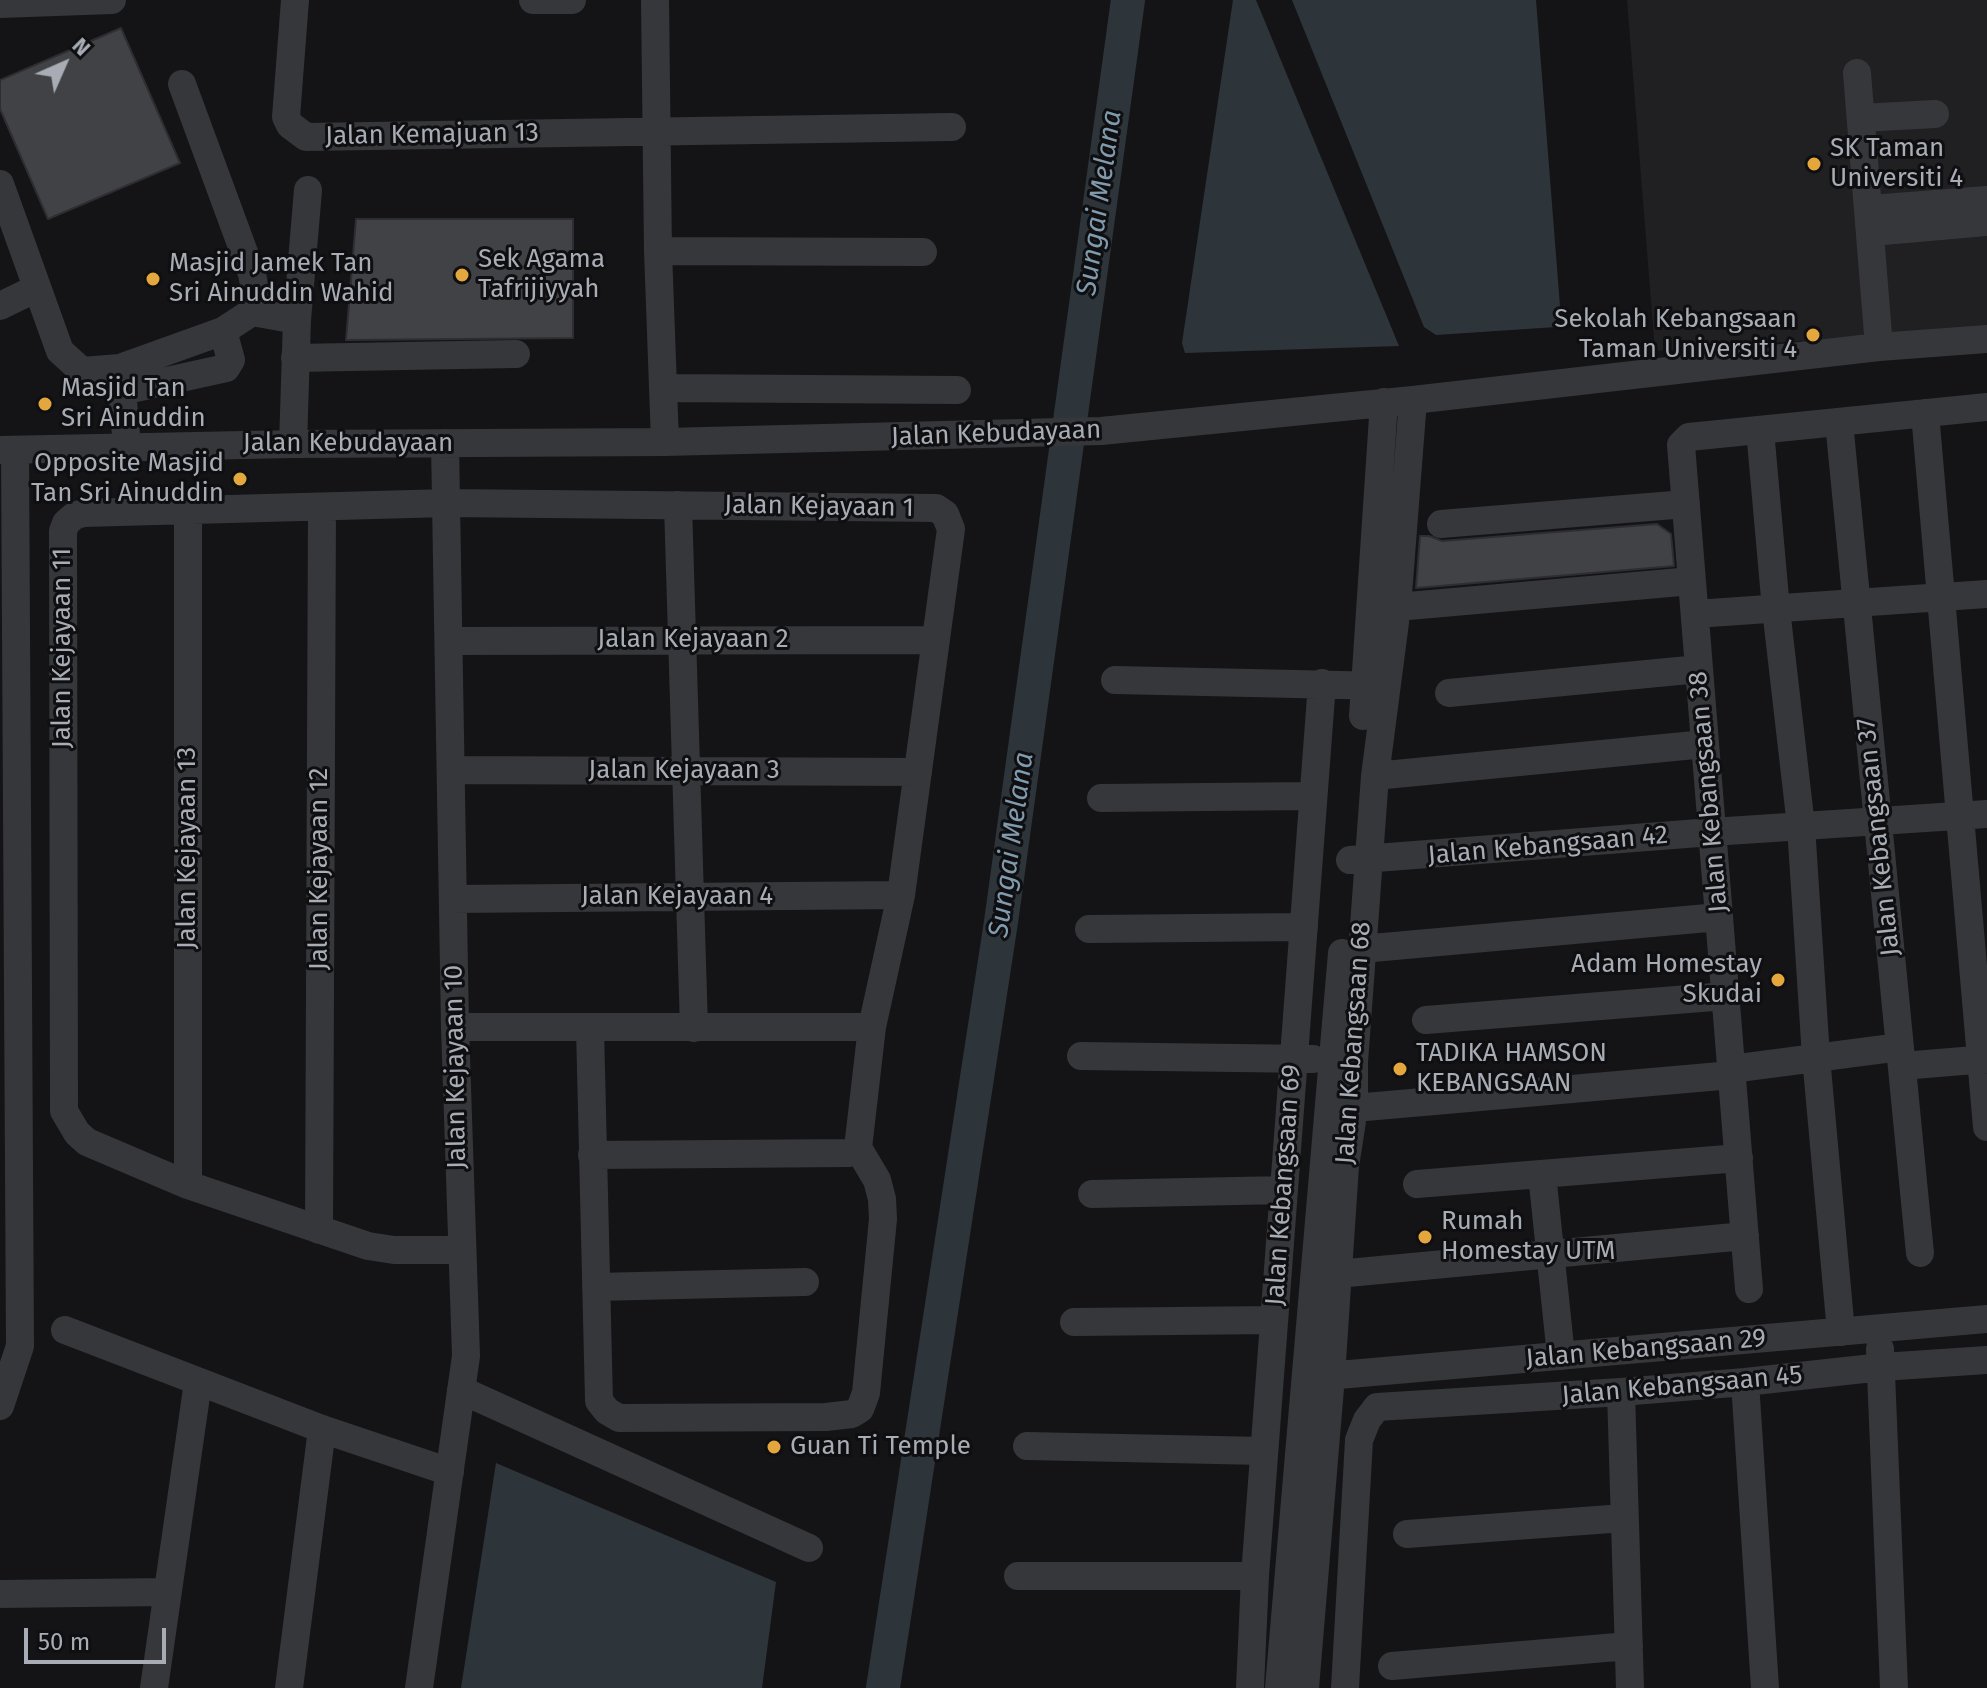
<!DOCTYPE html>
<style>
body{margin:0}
#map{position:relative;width:1987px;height:1688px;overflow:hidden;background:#141416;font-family:"Fira Sans",sans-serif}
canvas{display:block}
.north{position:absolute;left:24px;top:24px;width:80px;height:80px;-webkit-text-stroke:6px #0f0f11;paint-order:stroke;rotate:45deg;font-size:22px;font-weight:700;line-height:32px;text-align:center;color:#a7acb5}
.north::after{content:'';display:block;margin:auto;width:28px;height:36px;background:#a7acb5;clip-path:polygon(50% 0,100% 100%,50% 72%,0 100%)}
.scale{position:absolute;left:24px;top:1628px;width:142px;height:36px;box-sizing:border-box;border:4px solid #a7acb5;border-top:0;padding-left:10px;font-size:24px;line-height:28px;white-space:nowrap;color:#a7acb5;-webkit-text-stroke:6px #0f0f11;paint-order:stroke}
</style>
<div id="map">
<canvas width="1987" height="1688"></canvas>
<div class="north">N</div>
<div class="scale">50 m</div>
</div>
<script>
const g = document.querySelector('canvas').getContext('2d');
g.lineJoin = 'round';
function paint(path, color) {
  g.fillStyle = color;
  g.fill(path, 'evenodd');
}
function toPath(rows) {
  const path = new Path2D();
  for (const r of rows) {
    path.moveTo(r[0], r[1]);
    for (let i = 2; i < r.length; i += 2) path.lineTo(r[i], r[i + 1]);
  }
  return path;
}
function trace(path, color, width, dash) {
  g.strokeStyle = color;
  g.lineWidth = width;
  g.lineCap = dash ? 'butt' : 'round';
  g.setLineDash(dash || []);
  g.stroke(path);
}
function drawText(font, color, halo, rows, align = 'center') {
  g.font = font + ' "Fira Sans",sans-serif';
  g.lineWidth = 6;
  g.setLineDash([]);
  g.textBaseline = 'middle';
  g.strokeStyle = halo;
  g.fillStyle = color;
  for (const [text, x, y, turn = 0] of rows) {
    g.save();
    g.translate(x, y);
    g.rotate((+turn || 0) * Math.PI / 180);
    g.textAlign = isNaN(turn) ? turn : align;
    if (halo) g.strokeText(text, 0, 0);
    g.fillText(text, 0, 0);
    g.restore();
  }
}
paint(toPath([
 [1627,0,1987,0,1987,328,1655,351]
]), '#202023');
paint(toPath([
 [1233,0,1256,0,1399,346,1185,353,1182,343],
 [1292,0,1536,0,1561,319,1556,327,1436,335,1424,327],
 [496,1463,776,1582,762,1688,461,1688]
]), '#2d353b');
trace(toPath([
 [883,1688,1001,922,1128,0]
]), '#2d353b', 34);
const building = toPath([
 [121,28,180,163,48,219,0,109,0,80,121,28],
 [356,219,573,219,573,338,346,340,356,219],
 [1657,524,1671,534,1674,566,1416,588,1420,536,1429,536,1442,541,1657,524]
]);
paint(building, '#414246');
trace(building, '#2e2e32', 2);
trace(toPath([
 [295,0,286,117,290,125,306,137,952,127],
 [533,0,572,0],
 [655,0,658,251,665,442],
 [0,4,112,0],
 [1857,73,1879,347],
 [1861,118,1935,114],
 [0,184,60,351,82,371,120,368,127,446],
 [1870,209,1987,200],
 [1872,232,1987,222],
 [658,251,923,252],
 [0,306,37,288],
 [252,312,297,320,293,444],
 [297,320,308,190],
 [295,358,516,354],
 [120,368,223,331,252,312,256,295,252,274,182,84],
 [664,388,957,390],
 [122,391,226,368,231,360,223,331],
 [1925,413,1987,1127],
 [1839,422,1920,1253],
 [1760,430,1776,609,1801,826,1816,1057,1841,1332],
 [0,450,293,444,665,442,1101,431,1413,400,1879,347,1987,339],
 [678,505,694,1028],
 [188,511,188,1185],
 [1441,524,1686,504],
 [1397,607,1692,581],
 [1695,614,1987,594],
 [450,641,936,640],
 [1115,680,1385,686],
 [1449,693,1699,669],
 [1363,716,1384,402],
 [451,770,918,772],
 [1375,776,1705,744],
 [1101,798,1313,796],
 [1350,860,1712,832,1987,814],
 [453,899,901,895],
 [1089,929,1304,927],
 [1361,949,1719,917],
 [1426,1020,1726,996],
 [455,1027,872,1027],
 [590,1028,599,1401,607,1411,619,1418,826,1417,852,1414,860,1409,866,1393,883,1219,882,1199,877,1180,858,1148],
 [1081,1056,1313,1059],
 [1902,1066,1987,1059],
 [1731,1069,1900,1047],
 [1354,1108,1732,1075],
 [592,1155,849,1153,858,1148],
 [1542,1174,1561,1356],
 [1417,1184,1739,1158],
 [1092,1194,1284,1190],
 [319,1230,322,507],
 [460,1250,394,1250,368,1246,188,1185,87,1142,77,1133,64,1111,63,531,66,523,74,516,83,513,448,503,936,508,945,514,951,529,901,895,872,1027,858,1148],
 [1337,1274,1745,1236],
 [596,1287,805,1282],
 [1749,1289,1681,445,1689,437,1987,407],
 [1074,1322,1274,1320],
 [65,1330,322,1429,450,1472],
 [1880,1349,1894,1688],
 [1315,1377,1987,1319],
 [1745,1382,1765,1688],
 [461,1390,809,1548],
 [1621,1392,1630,1688],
 [0,1406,20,1346,15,450],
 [1027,1446,1264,1451],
 [1407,1534,1624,1518],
 [1018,1576,1255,1576],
 [0,1594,167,1592],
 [1392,1666,1629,1646],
 [154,1688,198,1382],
 [289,1688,322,1429],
 [419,1688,466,1356,455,1027,445,443],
 [1250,1688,1255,1576,1322,683],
 [1279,1688,1342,953],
 [1305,1688,1331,1376,1345,1166,1354,1108,1354,1062,1375,776,1397,607,1413,400],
 [1345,1688,1359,1440,1367,1420,1377,1407,1621,1392,1745,1382,1882,1367,1987,1360]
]), '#36373b', 28);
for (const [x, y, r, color] of [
 [1814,164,8,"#e4a73e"],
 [462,275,8,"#e4a73e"],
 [153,279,8,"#e4a73e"],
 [1813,335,8,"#e4a73e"],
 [45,404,8,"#e4a73e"],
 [240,479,8,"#e4a73e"],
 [1778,980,8,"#e4a73e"],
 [1400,1069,8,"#e4a73e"],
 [1425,1237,8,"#e4a73e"],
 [774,1447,8,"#e4a73e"]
]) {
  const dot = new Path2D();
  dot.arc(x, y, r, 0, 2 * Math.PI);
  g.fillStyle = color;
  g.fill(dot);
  trace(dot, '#0f0f11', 3);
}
drawText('26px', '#a7acb5', '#0f0f11', [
 ["Jalan Kemajuan 13",432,135,-1],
 ["Jalan Kebudayaan",996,434,-2],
 ["Jalan Kebudayaan",348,444],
 ["Jalan Kejayaan 1",819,507,1],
 ["Jalan Kejayaan 2",693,640],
 ["Jalan Kejayaan 11",63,648,-90],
 ["Jalan Kejayaan 3",684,771],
 ["Jalan Kebangsaan 38",1709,792,-95],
 ["Jalan Kebangsaan 37",1879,837,-96],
 ["Jalan Kebangsaan 42",1548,846,-5],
 ["Jalan Kejayaan 13",188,848,-90],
 ["Jalan Kejayaan 12",320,869,-90],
 ["Jalan Kejayaan 4",677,897],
 ["Jalan Kebangsaan 68",1354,1043,-86],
 ["Jalan Kejayaan 10",456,1067,-91],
 ["Jalan Kebangsaan 69",1284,1185,-86],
 ["Jalan Kebangsaan 29",1646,1349,-5],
 ["Jalan Kebangsaan 45",1682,1386,-5]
]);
drawText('26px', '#a7acb5', '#0f0f11', [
 ["SK Taman",1830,149],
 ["Universiti 4",1830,179],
 ["Sek Agama",478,260],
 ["Tafrijiyyah",478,290],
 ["Masjid Jamek Tan",169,264],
 ["Sri Ainuddin Wahid",169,294],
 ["Sekolah Kebangsaan",1797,320,"right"],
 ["Taman Universiti 4",1797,350,"right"],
 ["Masjid Tan",61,389],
 ["Sri Ainuddin",61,419],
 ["Opposite Masjid",224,464,"right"],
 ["Tan Sri Ainuddin",224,494,"right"],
 ["Adam Homestay",1762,965,"right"],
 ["Skudai",1762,995,"right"],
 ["TADIKA HAMSON",1416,1054],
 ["KEBANGSAAN",1416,1084],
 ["Rumah",1441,1222],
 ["Homestay UTM",1441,1252],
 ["Guan Ti Temple",790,1447]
], 'left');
drawText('italic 28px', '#809aae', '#0f0f11', [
 ["Sungai Melana",1100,203,-82],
 ["Sungai Melana",1012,845,-82]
]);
</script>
